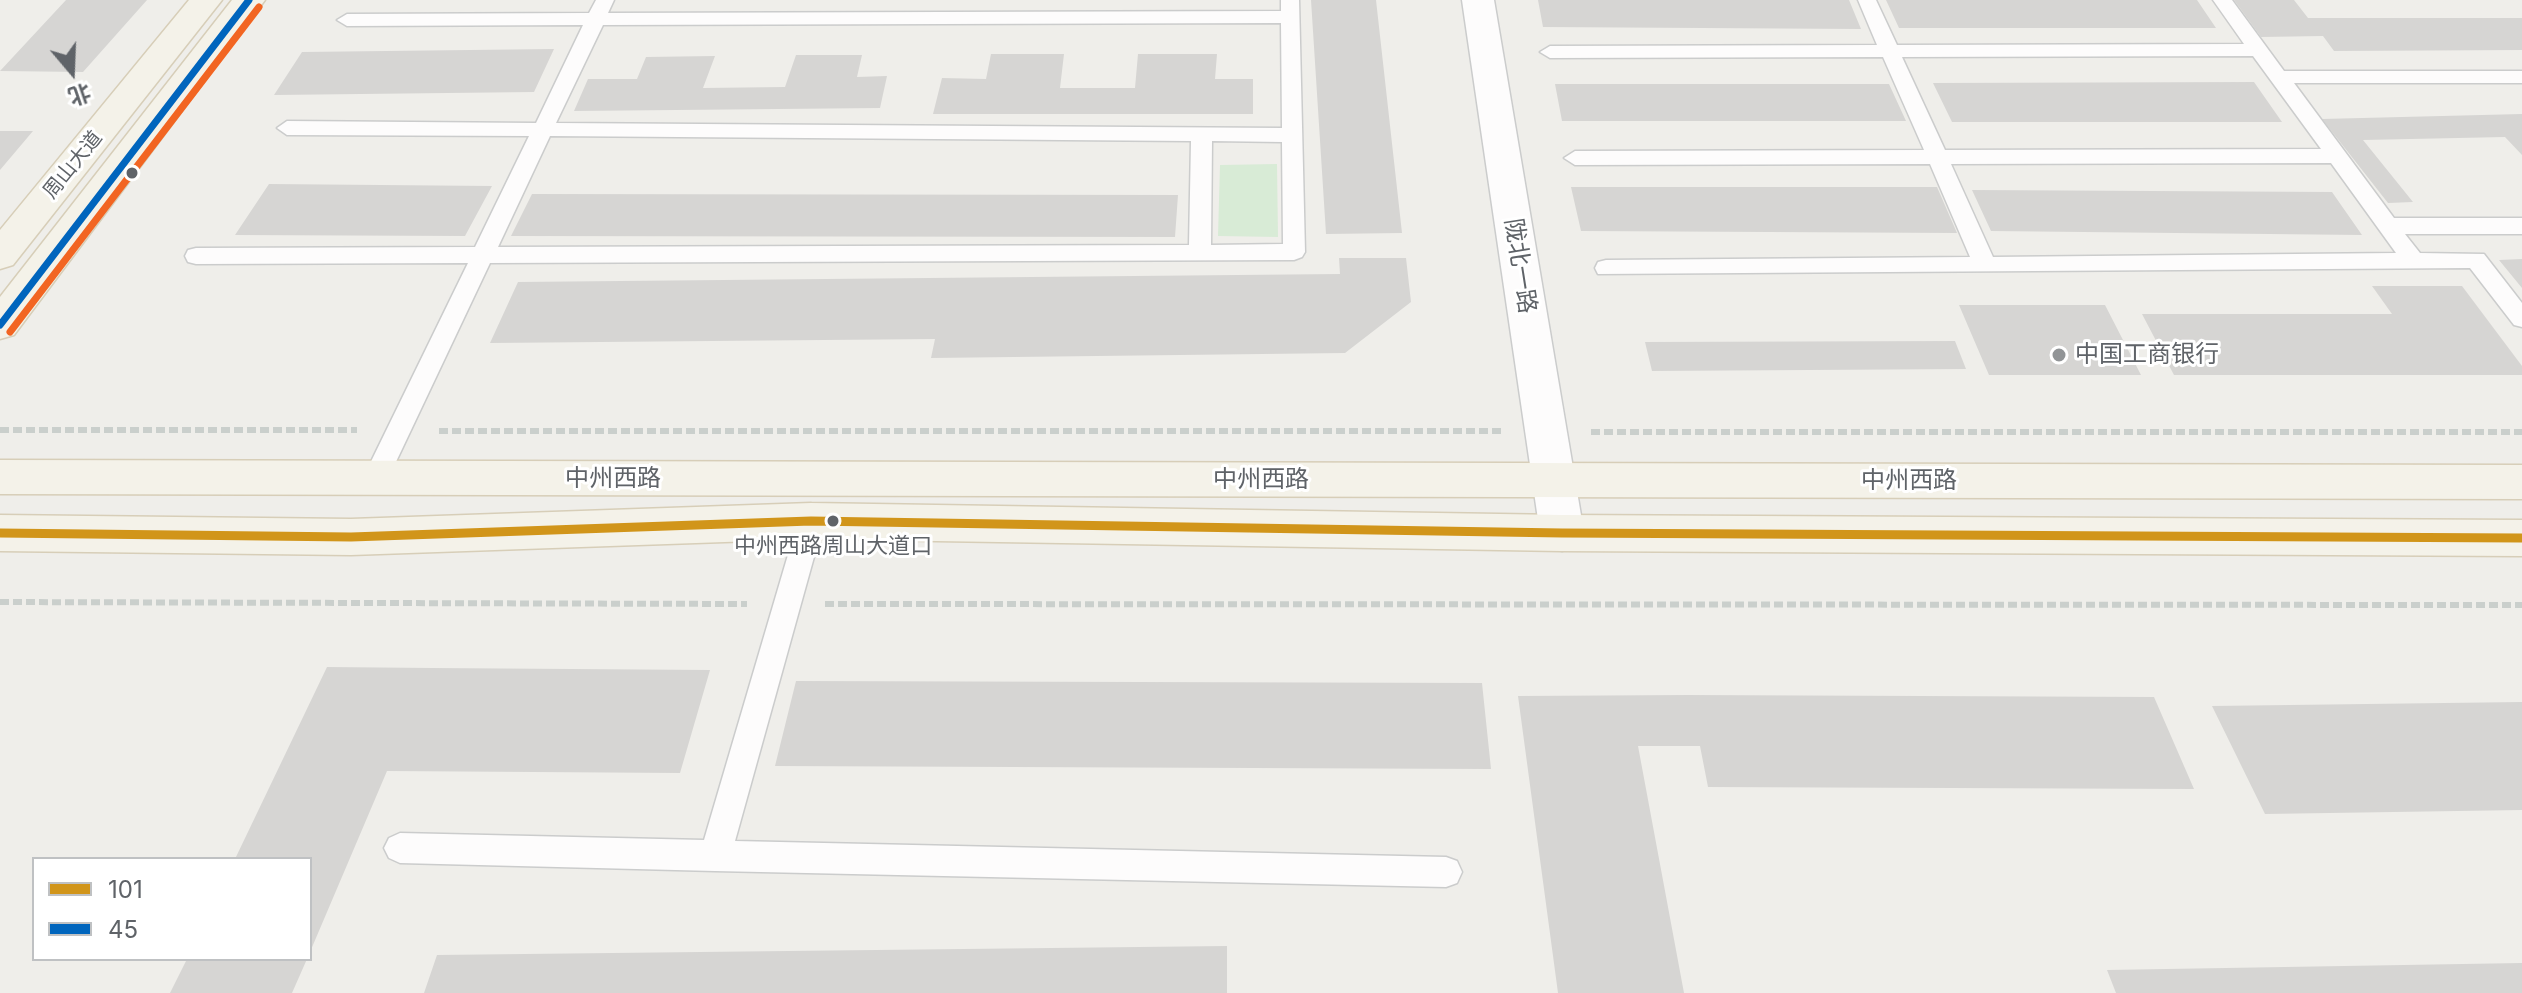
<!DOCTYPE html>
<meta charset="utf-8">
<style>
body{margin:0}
#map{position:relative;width:2522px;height:993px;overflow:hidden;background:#efeeea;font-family:Inter,"Noto Sans SC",sans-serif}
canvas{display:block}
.legend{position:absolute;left:32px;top:857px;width:280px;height:104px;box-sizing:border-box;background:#fff;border:2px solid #bfc1c3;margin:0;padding:10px 14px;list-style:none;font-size:24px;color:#5f6368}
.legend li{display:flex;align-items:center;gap:16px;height:40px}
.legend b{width:40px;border:2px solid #bfc1c3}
.north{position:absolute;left:32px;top:32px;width:80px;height:80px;-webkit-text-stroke:6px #fff;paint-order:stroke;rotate:161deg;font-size:22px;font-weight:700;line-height:32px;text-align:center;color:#5f6368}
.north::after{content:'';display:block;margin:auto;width:28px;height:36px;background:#5f6368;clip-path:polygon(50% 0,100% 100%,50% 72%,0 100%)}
</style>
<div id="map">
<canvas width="2522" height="993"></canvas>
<ul class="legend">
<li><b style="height:10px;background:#d1951a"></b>101</li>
<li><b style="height:10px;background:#0065bd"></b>45</li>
</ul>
<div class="north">北</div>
</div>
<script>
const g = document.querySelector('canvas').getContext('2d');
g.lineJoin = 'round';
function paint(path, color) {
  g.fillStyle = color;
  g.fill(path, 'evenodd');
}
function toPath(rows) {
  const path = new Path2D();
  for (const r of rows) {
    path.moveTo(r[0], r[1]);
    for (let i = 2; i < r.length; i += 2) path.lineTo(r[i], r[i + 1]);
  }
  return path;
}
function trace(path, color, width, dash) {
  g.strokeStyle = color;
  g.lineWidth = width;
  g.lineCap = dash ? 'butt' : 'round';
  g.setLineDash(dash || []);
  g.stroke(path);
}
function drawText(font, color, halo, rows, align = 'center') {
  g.font = font + ' Inter,"Noto Sans SC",sans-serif';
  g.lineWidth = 6;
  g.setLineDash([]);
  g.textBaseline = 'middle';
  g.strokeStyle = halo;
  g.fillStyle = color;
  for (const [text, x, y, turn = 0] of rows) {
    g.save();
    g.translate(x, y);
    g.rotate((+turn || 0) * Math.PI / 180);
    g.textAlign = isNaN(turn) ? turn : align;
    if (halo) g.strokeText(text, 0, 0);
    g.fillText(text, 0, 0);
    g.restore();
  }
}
paint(toPath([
 [1277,164,1278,237,1218,236,1220,165]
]), '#d8ebd6');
paint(toPath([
 [66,0,147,0,83,72,0,71],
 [1311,0,1376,0,1402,233,1326,234],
 [1538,0,1849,0,1861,29,1543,27],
 [1886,0,2197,0,2216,28,1899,28],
 [2234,0,2294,0,2308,18,2522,18,2522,50,2334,51,2323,36,2261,37],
 [554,49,534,92,274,95,302,52],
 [991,54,1064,54,1060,88,1135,88,1138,54,1217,54,1215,79,1253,79,1253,114,933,114,942,78,986,79],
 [796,55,862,55,857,77,887,76,880,108,574,111,588,79,637,79,646,57,715,56,703,88,785,87],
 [2254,82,2282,122,1952,122,1933,83],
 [1555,84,1889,84,1906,121,1562,121],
 [2522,114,2522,155,2505,137,2363,140,2413,202,2388,203,2322,119],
 [0,131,33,131,0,170],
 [269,184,492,186,465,236,235,235],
 [1571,187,1937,187,1957,233,1581,231],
 [1972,190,2332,192,2362,235,1991,231],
 [532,194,1178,195,1175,237,511,236],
 [1339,258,1406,258,1411,302,1345,353,931,358,935,339,490,343,518,282,1340,274],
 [2522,259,2522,288,2499,260],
 [2372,286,2462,286,2522,366,2522,375,2174,375,2142,314,2392,314],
 [1959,305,2105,305,2141,375,1989,375],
 [1955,341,1966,369,1652,371,1645,342],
 [327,667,432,668,710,670,680,773,387,771,310,952,310,859,235,859],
 [796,681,1482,683,1491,769,775,766],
 [1688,695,2154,697,2194,789,1708,787,1700,746,1638,746,1684,993,1558,993,1518,696],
 [2522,702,2522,810,2265,814,2212,706],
 [1227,946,1227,993,424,993,437,955],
 [187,959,307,959,292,993,170,993],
 [2522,963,2522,993,2116,993,2107,970]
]), '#d6d5d3');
const lane = toPath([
 [596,0,614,0,608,13,1281,11,1281,0,1299,0,1305,252,1302,257,1294,260,490,263,385,485,376,488,367,485,363,478,468,263,196,264,188,262,185,256,188,250,196,248,475,247,529,136,287,135,277,128,287,121,536,123,583,25,347,26,337,20,347,14,589,13,596,0],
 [1281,23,1282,128,556,123,603,25,1281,23],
 [550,136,1191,141,1189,245,498,247,550,136],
 [1212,141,1282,142,1283,244,1211,245,1212,141],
 [1858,0,1876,0,1897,45,2244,44,2213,0,2232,0,2284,71,2522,71,2522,83,2294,83,2394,218,2522,218,2522,234,2405,234,2420,253,2484,254,2522,303,2522,327,2514,325,2470,268,1598,274,1595,268,1598,262,1606,260,1970,257,1930,164,1575,165,1564,158,1575,151,1924,150,1883,57,1550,58,1540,52,1550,46,1877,45,1858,0],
 [2253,56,2321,149,1945,150,1902,57,2253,56],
 [2331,163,2396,253,1993,257,1951,164,2331,163],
 [811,510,820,513,824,521,735,841,1446,857,1457,861,1462,872,1457,883,1446,887,715,871,400,863,389,858,384,848,389,838,400,833,704,840,798,521,802,513,811,510]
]);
const street = toPath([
 [1462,0,1494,0,1584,533,1578,546,1562,551,1546,546,1540,533,1462,0]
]);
const primary = toPath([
 [189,0,222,0,13,265,0,269,0,230,189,0],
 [232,0,265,0,14,335,0,339,0,297,232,0],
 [0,460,2522,465,2522,499,0,494,0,460],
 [811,503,1562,515,2522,520,2522,556,1562,551,811,539,351,555,0,551,0,515,351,519,811,503]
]);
trace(lane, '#cbcccc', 3);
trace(street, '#cbcccc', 3);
trace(primary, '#d7ceb8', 3);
trace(toPath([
 [0,430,357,430],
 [439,431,1501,431],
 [1591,432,2522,432],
 [0,602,747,604],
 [825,604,2522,605]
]), '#cacfcc', 6, [9, 4]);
paint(lane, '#fdfcfc');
paint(street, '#fdfcfc');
paint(primary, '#f4f2e9');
trace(toPath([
 [0,533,351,537,811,521,1562,533,2522,538]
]), '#d1951a', 9);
trace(toPath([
 [0,325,249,0]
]), '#0065bd', 7);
trace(toPath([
 [10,332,259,7]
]), '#f26522', 7);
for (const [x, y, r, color] of [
 [132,173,7,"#5f6368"],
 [2059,355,8,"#919496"],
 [833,521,7,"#5f6368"]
]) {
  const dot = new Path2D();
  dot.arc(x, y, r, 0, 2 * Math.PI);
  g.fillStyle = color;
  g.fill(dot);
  trace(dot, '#fff', 3);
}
drawText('20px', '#5f6368', '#fff', [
 ["周山大道",73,165,-51]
]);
drawText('22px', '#5f6368', '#fff', [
 ["中州西路周山大道口",833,546]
]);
drawText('24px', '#5f6368', '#fff', [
 ["陇北一路",1520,266,81],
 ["中州西路",613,479],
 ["中州西路",1261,480],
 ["中州西路",1909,481]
]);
drawText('24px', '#5f6368', '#fff', [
 ["中国工商银行",2075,355]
], 'left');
</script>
